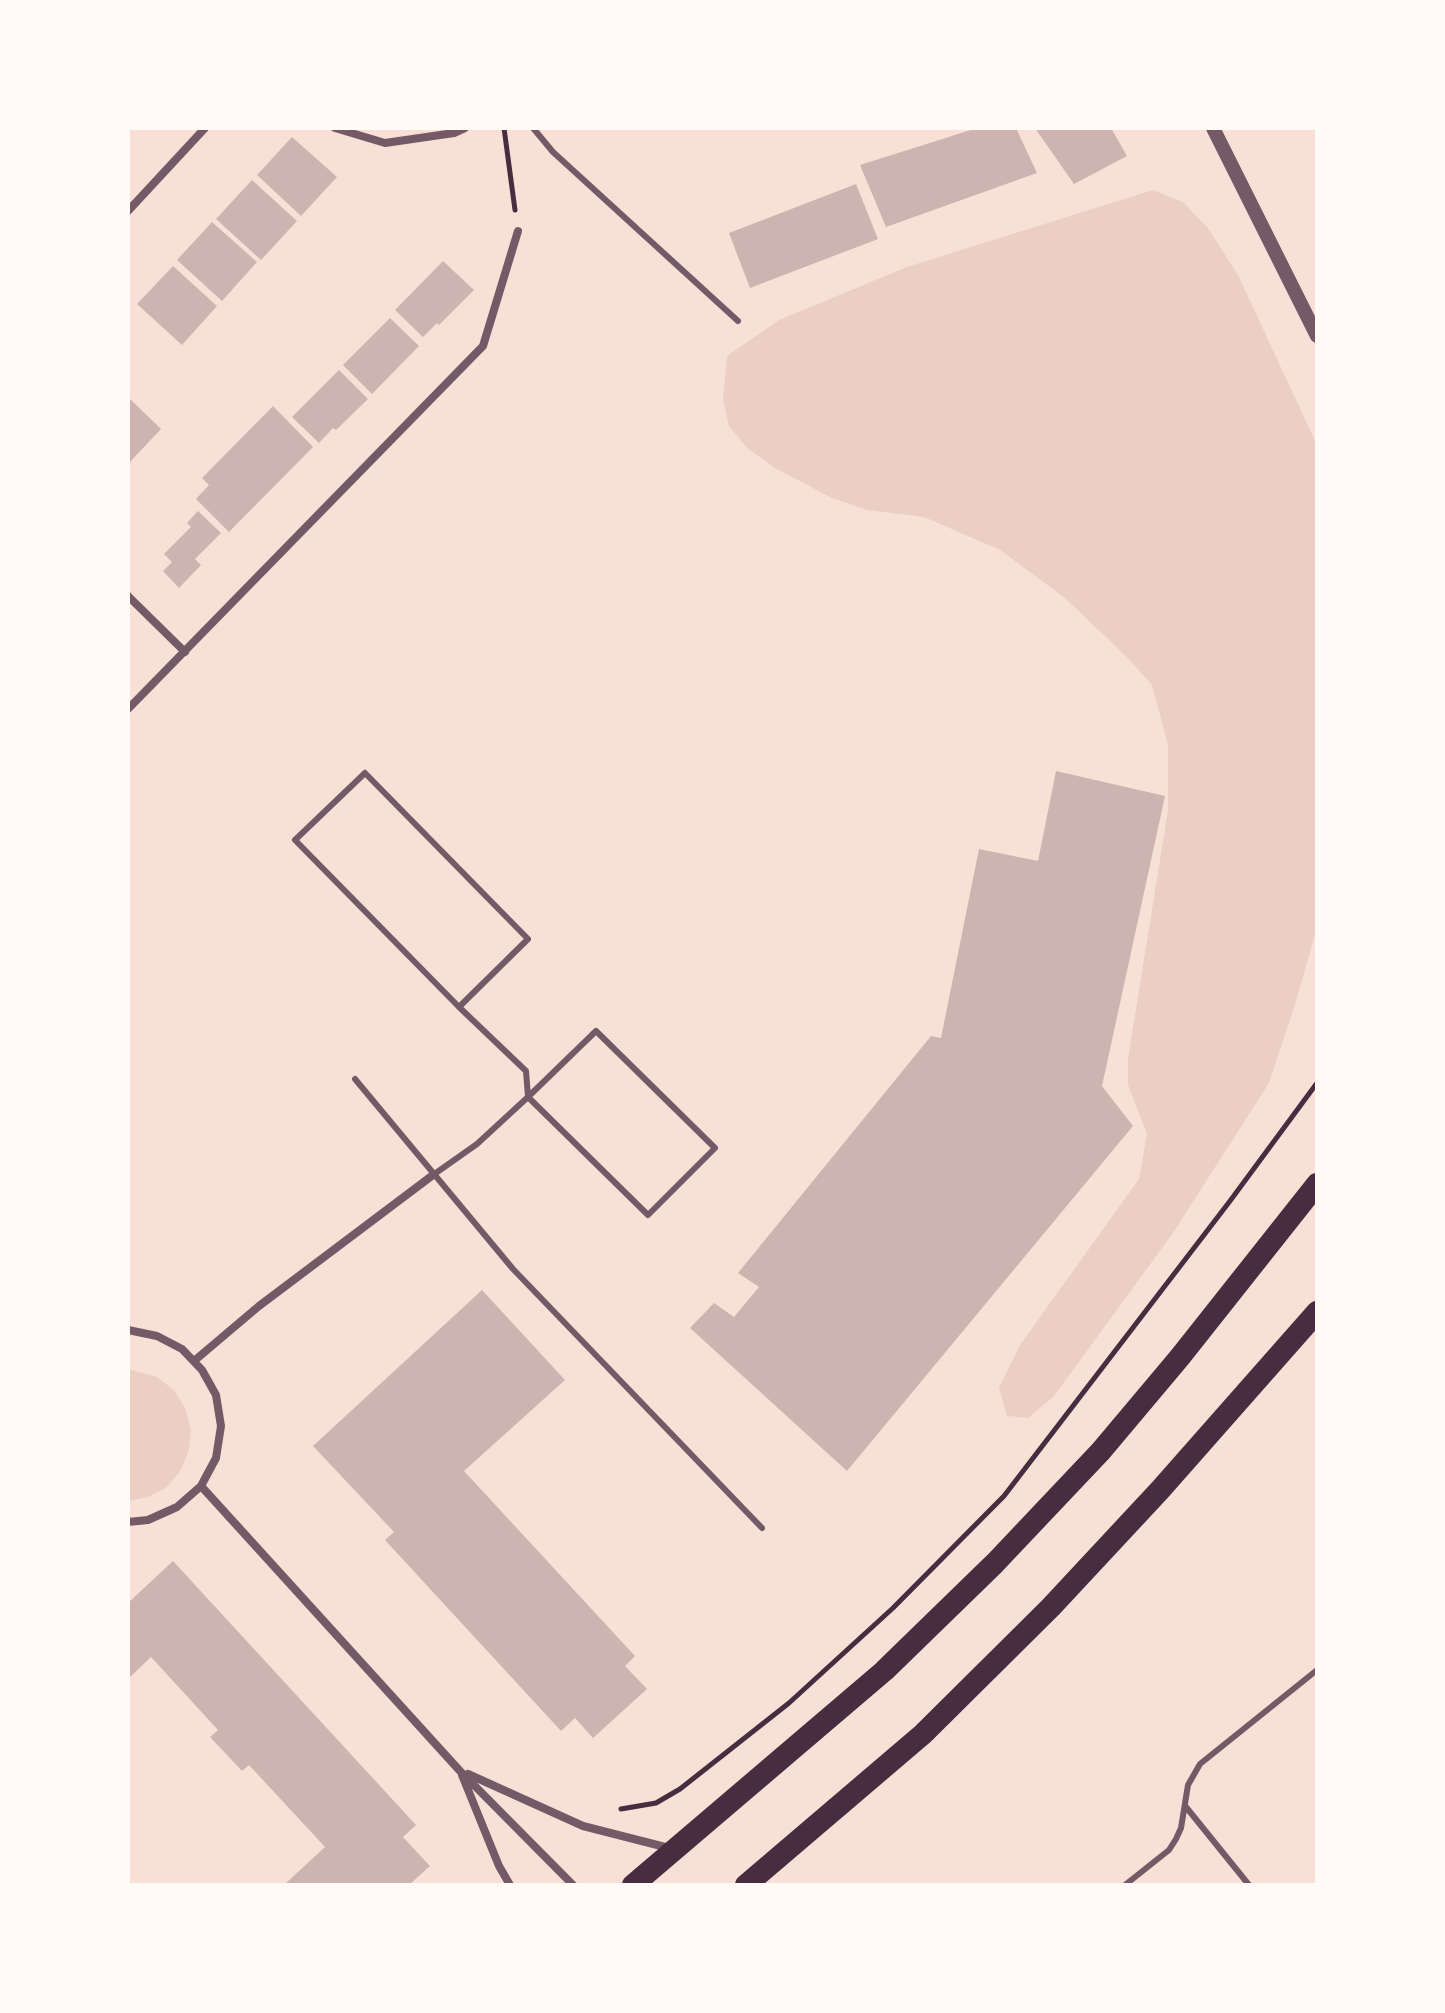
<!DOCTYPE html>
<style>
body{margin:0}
#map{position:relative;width:1445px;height:2013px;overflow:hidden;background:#f7e1d7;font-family:"Exo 2",sans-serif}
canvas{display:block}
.frame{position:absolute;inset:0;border:130px solid #fffaf5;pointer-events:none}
</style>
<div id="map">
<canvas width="1445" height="2013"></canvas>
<div class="frame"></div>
</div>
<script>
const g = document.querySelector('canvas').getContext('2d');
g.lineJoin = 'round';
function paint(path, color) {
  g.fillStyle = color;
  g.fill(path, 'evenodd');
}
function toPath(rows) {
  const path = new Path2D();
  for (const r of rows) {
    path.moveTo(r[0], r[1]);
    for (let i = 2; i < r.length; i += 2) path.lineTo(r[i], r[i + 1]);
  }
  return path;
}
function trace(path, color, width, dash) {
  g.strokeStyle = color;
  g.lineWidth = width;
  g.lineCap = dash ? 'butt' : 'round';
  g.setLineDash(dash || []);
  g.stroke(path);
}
paint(toPath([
 [1153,190,1183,202,1208,228,1238,275,1317,445,1317,928,1294,1008,1269,1083,1173,1233,1054,1396,1028,1418,1007,1416,999,1388,1020,1345,1139,1179,1147,1134,1128,1085,1128,1059,1168,810,1168,745,1152,685,1128,658,1065,598,1000,550,924,517,867,510,832,498,775,468,747,448,729,426,723,399,727,356,779,320,907,267],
 [128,1369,157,1377,174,1390,185,1408,191,1429,189,1450,181,1470,167,1487,148,1497,128,1501]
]), '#ebcfc5');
paint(toPath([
 [977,128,1016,128,1037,173,886,227,860,165],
 [1035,128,1111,128,1127,156,1074,184],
 [292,137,337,177,301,216,257,175],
 [252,180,297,221,261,260,216,219],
 [856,184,878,239,750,288,729,233],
 [212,222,257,262,222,301,177,260],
 [443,261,474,290,439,325,437,323,423,337,395,310],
 [173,266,217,306,182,345,137,304],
 [390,318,419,346,372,394,343,365],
 [339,370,368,399,336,430,333,428,319,443,292,417],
 [128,397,161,429,128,464],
 [273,406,313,447,229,532,196,499,209,485,202,478],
 [198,511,221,533,195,559,201,565,179,588,163,571,172,562,164,554,191,527,187,523],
 [1056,771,1165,796,1102,1086,1133,1126,847,1471,690,1328,714,1303,734,1317,759,1287,738,1273,931,1036,941,1038,979,849,1038,861],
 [482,1290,565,1380,464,1471,635,1656,625,1666,647,1689,593,1738,575,1718,561,1731,385,1540,394,1532,313,1446],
 [173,1561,416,1825,403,1837,430,1866,409,1885,288,1885,286,1883,325,1847,249,1765,242,1771,210,1737,218,1730,151,1657,128,1679,128,1603]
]), '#ccb4b1');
trace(toPath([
 [504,128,515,210],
 [621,1809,656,1803,680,1789,789,1703,893,1608,1004,1496,1230,1201,1317,1083]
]), '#4a2c40', 5);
trace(toPath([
 [533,128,553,152,738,321],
 [365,773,528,939,459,1007,295,840,365,773],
 [355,1079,513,1269,762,1528],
 [433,1175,477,1144,528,1097,596,1031,715,1148,648,1215,528,1097,526,1071,459,1007],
 [1186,1807,1249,1885],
 [1125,1885,1169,1850,1176,1839,1181,1828,1188,1785,1200,1764,1317,1670]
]), '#755966', 6);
trace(toPath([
 [335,128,385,143,454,133,465,128],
 [128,211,205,128],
 [128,596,185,652],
 [128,709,483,346,518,231],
 [128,1330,157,1336,182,1349,202,1370,216,1395,221,1426,216,1458,201,1486,177,1507,148,1520,128,1522],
 [194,1361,259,1306,433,1175],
 [201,1486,460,1771,573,1885],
 [468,1774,583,1826,673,1849],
 [462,1775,499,1866,510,1885]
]), '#755966', 8);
trace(toPath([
 [1213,128,1317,336]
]), '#755966', 14);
trace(toPath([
 [633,1885,884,1671,995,1563,1101,1451,1180,1357,1317,1184],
 [746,1885,923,1734,1051,1607,1160,1490,1317,1312]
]), '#4a2c40', 22);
</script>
